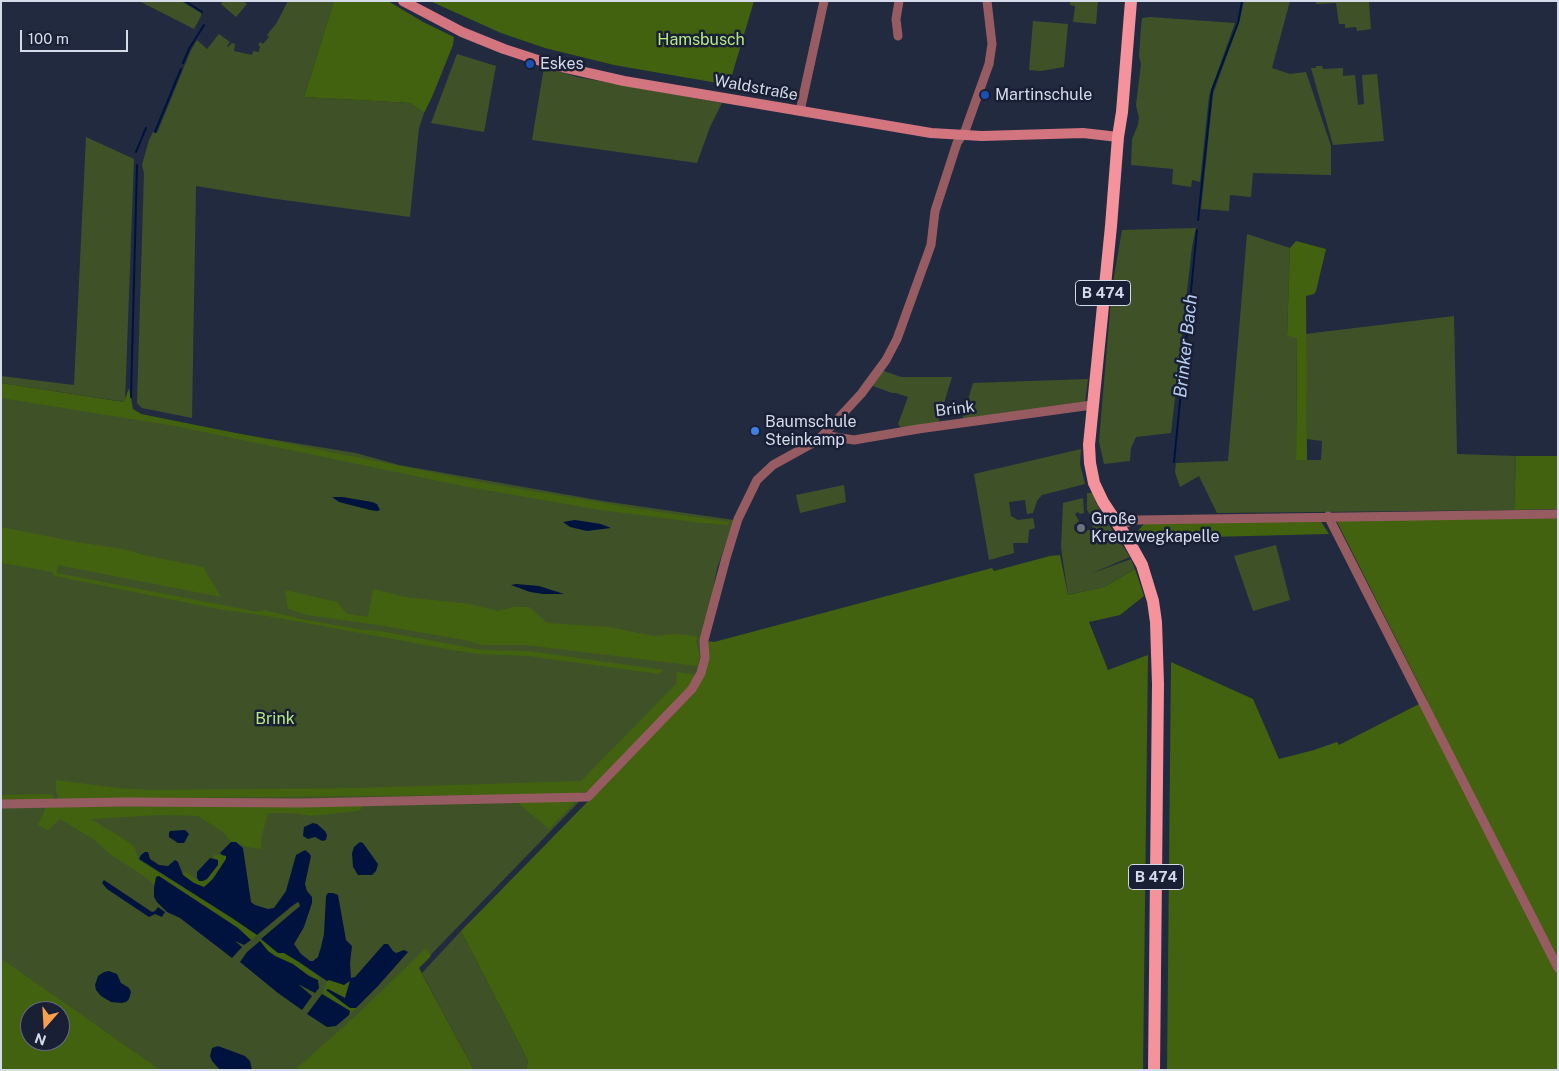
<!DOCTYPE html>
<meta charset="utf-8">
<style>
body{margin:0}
#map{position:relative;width:1559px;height:1071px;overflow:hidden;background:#222a40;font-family:"Public Sans",sans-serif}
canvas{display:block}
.frame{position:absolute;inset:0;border:2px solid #d6dbea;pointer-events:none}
.north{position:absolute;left:20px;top:1001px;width:50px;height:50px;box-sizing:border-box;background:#192036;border:1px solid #656b7e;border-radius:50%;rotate:199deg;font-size:14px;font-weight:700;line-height:20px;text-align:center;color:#d6dbea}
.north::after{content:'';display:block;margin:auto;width:18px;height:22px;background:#f99f4d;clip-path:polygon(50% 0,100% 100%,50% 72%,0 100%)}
.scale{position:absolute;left:20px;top:30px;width:108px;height:22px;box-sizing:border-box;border:2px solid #d6dbea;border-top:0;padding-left:6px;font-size:15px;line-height:18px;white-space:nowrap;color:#d6dbea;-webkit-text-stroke:4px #192036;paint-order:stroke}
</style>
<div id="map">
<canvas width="1559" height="1071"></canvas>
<div class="frame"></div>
<div class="north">N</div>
<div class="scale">100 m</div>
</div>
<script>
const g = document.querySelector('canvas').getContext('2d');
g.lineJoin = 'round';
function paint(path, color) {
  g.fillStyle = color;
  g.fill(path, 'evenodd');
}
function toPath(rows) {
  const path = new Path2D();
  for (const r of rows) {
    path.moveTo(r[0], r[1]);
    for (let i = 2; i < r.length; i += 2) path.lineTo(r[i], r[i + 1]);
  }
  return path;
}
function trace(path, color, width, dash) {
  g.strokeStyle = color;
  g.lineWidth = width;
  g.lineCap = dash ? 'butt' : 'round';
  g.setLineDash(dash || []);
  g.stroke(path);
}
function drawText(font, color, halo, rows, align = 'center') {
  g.font = font + ' "Public Sans",sans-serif';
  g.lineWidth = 5;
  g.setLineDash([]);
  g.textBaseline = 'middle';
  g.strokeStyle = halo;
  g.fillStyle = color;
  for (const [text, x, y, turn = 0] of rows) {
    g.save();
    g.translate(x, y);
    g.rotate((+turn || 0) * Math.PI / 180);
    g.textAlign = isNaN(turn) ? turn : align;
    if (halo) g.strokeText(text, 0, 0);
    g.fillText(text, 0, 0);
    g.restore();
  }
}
paint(toPath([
 [139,1,181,1,201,13,201,16,194,29],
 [223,1,243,1,247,4,236,17,221,4],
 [288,1,334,1,304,97,410,103,424,113,419,128,410,217,269,198,196,186,192,418,142,408,137,403,144,173,142,165,149,140,153,132,157,133,191,50,197,40,207,49,219,34,230,42,227,46,228,47,232,43,235,44,234,51,252,55,253,51,259,52,260,46,258,45,260,42,263,44,269,37,267,35,276,24],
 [1070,1,1098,1,1096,24,1073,22,1075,6,1070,5],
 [1244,1,1290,1,1272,68,1290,74,1306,72,1331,146,1331,175,1253,173,1251,197,1230,195,1229,211,1201,209,1213,94,1240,19],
 [1316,1,1369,1,1371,29,1357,31,1356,27,1345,28,1345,24,1339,24,1336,3,1316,4],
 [1150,17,1235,23,1209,96,1200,182,1192,180,1191,187,1172,184,1173,169,1131,165,1132,139,1138,125,1139,118,1136,105,1141,64,1139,56,1141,27,1142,18],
 [1033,21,1068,24,1064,67,1041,71,1029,70],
 [457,54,496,66,484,132,431,123],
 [1316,66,1322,66,1323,69,1343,68,1343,76,1355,75,1358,105,1364,104,1362,75,1377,74,1384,141,1333,145,1311,68,1316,68],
 [544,67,577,77,722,103,710,127,697,163,532,140],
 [86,137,134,159,125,402,1,383,1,376,74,385],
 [1196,228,1192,247,1171,433,1136,437,1131,448,1130,461,1104,464,1099,442,1102,405,1112,288,1122,230],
 [1247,234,1290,248,1287,336,1297,337,1296,460,1321,460,1322,441,1307,439,1305,334,1454,316,1457,454,1516,456,1514,510,1217,513,1199,476,1180,487,1175,472,1176,463,1228,461],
 [881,370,901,377,952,377,938,423,901,428,898,424,908,397,896,393,892,393,870,385],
 [1088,379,1085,403,962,420,973,383],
 [1,395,356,453,399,465,603,501,734,520,717,569,699,665,699,678,319,1070,1,1070],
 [30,1011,60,1011,60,1041,30,1041],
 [1081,449,1080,464,1085,484,1042,495,1037,501,1033,513,1027,514,1025,500,1009,502,1011,516,1018,520,1033,518,1035,528,1029,530,1028,543,1013,543,1014,553,989,560,974,474],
 [844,485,846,502,800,513,796,495],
 [1087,493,1093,493,1096,503,1104,517,1130,557,1090,574,1131,559,1135,569,1104,587,1068,595,1061,548,1063,503,1083,498,1084,513,1080,514,1078,512,1075,514,1079,521,1074,525,1074,530,1079,534,1084,534,1088,530,1092,530,1093,520,1087,510],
 [1276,545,1290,600,1253,611,1234,556],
 [461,931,528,1061,526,1070,474,1070,422,973]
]), '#3f5227');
paint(toPath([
 [334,1,388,1,423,22,454,37,453,45,432,97,424,113,410,103,304,97],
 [430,1,754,1,729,85,614,65,545,48,501,33],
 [1296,241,1326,249,1316,291,1314,294,1306,296,1307,460,1296,460,1297,338,1287,336,1290,248],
 [1,383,124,402,129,388,133,409,141,414,490,484,640,509,729,522,728,525,703,523,600,510,463,486,175,426,1,398],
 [1516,456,1558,456,1558,509,1514,510],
 [1558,518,1558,1070,1167,1070,1171,662,1253,699,1279,759,1314,750,1337,742,1339,745,1427,700,1336,520],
 [1320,520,1329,534,1170,538,1142,541,1136,533,1144,524],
 [1,527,77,542,122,549,148,556,203,567,221,597,58,565,57,573,258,612,264,610,306,620,364,630,380,631,482,650,528,651,664,670,659,674,528,656,478,654,447,649,273,617,218,609,55,576,52,572,1,563],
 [1060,555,1068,595,1104,587,1135,569,1144,596,1120,615,1089,622,1108,670,1148,655,1143,1070,526,1070,528,1061,461,931,688,699,706,668,709,641,714,642,992,568,994,571,1050,556],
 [373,589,405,597,470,604,497,611,514,607,529,607,547,623,609,627,654,636,676,634,695,636,698,637,696,642,700,657,697,666,526,645,482,645,465,640,378,625,307,615,288,609,285,590,337,602,347,614,368,617],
 [676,672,697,675,691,686,590,790,576,794,59,799,56,791,56,780,118,788,151,790,359,788,581,781,677,683],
 [52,794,54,799,1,799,1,795],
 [576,801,549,829,517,802],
 [361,805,362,808,358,811,311,816,292,813,268,813,262,835,261,849,247,847,231,842,223,832,198,816,160,815,91,819,130,843,134,846,140,861,232,918,257,935,251,940,238,928,205,906,154,883,154,885,147,878,110,854,93,839,60,819,48,830,38,825,46,807],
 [214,855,224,855,226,856,226,859,207,885,204,887,199,887,183,875,184,872,187,873,199,881,207,879,218,865,215,858,213,858],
 [261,939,278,953,284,953,299,962,319,977,320,985,318,980,268,951,260,941],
 [426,948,431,956,419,968,474,1070,295,1070,359,1013],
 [1,959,16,969,160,1070,1,1070],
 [30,1011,60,1011,60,1041,30,1041],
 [328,980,344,985,350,981,347,988,345,998,328,989,326,990,350,1008,356,1008,349,1015,350,1011,347,1008,322,994,327,981]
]), '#42620f');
paint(toPath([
 [332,497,343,497,372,502,377,504,380,510,377,511,370,510,339,502],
 [575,520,601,524,611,528,587,531,570,527,563,522],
 [516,584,539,586,564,594,543,594,530,592,511,585],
 [313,823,317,824,325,831,327,835,326,840,322,841,315,837,308,839,303,836,304,827],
 [185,830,189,834,184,843,178,843,169,837,169,833,170,831],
 [231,842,236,842,243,848,251,902,255,905,268,909,274,908,286,891,296,855,305,850,309,853,311,856,305,884,307,891,312,897,312,903,304,927,294,944,301,954,310,961,313,961,318,957,321,947,324,934,326,896,328,893,333,893,338,895,346,940,352,946,350,963,351,978,355,977,384,944,388,944,393,951,396,953,404,950,408,952,378,986,356,1008,350,1008,326,990,328,989,345,998,350,981,344,985,329,980,327,981,299,962,284,953,278,953,261,939,300,906,299,903,298,902,292,906,257,935,232,918,139,859,141,855,145,852,148,852,150,859,159,865,168,866,175,860,178,862,183,875,194,883,204,887,213,879,226,859,226,856,222,855,220,853],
 [360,842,363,843,378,864,376,871,372,875,358,875,353,867,352,853,354,847],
 [210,858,218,860,218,865,207,879,203,881,199,881,197,878,197,872],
 [159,876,238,928,251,940,244,945,235,941,242,947,232,958,180,918,167,912,157,902,154,897,154,888,156,877],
 [104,880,152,912,155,911,158,907,165,912,162,917,155,914,149,917,107,889,102,883],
 [260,941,268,951,275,956,293,964,309,976,318,980,319,988,315,993,298,984,312,996,302,1010,278,993,240,962,247,952],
 [109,971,117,974,121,983,129,988,131,992,129,999,126,1002,121,1003,111,1002,101,996,96,990,95,985,98,976,104,972],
 [322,994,350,1011,349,1015,336,1026,327,1027,307,1014],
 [218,1046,245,1056,250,1061,252,1070,220,1070,212,1061,210,1056,212,1048]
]), '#00123e');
trace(toPath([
 [185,1,202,12],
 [183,63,189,49,204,25],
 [155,132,181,69],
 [136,152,146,128],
 [1198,220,1212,90,1238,23,1242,1],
 [131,397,137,165],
 [1174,462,1197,230]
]), '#00123e', 2);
trace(toPath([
 [898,36,896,19,899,1],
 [800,111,824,1],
 [823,435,854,440,918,429,1092,405],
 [1328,516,1558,968],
 [1120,527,1126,523,1137,520,1558,514],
 [1,804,124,802,303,803,588,797,692,689,701,673,705,658,704,640,726,558,738,519,757,480,773,465,811,444,823,435,861,394,886,360,897,339,931,245,935,211,957,143,965,131,989,64,992,44,987,1]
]), '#975c61', 9);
trace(toPath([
 [403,1,462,32,504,49,553,65,624,81,931,133,982,136,1083,133,1118,137]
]), '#d3757e', 10);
trace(toPath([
 [1131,1,1122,112,1118,137,1111,226,1089,445,1090,463,1094,483,1103,502,1127,538,1142,565,1153,601,1156,622,1158,684,1154,1070]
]), '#f4939b', 12);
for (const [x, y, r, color] of [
 [530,64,5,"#1a4fb4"],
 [985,95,5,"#1a4fb4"],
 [755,431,5,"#3f7fe0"],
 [1081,528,5,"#6b7280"]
]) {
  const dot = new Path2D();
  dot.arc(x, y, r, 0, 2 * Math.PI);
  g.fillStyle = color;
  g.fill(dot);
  trace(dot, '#192036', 2);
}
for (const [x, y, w] of [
 [1103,293,55],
 [1156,877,55]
]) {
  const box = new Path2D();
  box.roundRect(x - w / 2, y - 12.5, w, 25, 4);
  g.fillStyle = '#192036';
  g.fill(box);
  trace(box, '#d6dbea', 1);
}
drawText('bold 15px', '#d6dbea', null, [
 ["B 474",1103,293],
 ["B 474",1156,877]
]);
drawText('16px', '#b9e980', '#192036', [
 ["Hamsbusch",701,40],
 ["Brink",275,719]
]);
drawText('16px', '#d6dbea', '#192036', [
 ["Eskes",540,64],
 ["Martinschule",995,95],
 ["Baumschule",765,422],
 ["Steinkamp",765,440],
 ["Große",1091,519],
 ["Kreuzwegkapelle",1091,537]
], 'left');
drawText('16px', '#d6dbea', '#192036', [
 ["Waldstraße",756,88,10],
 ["Brink",955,409,-7]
]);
drawText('italic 18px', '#b6ccf1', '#192036', [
 ["Brinker Bach",1186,346,-84]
]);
</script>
